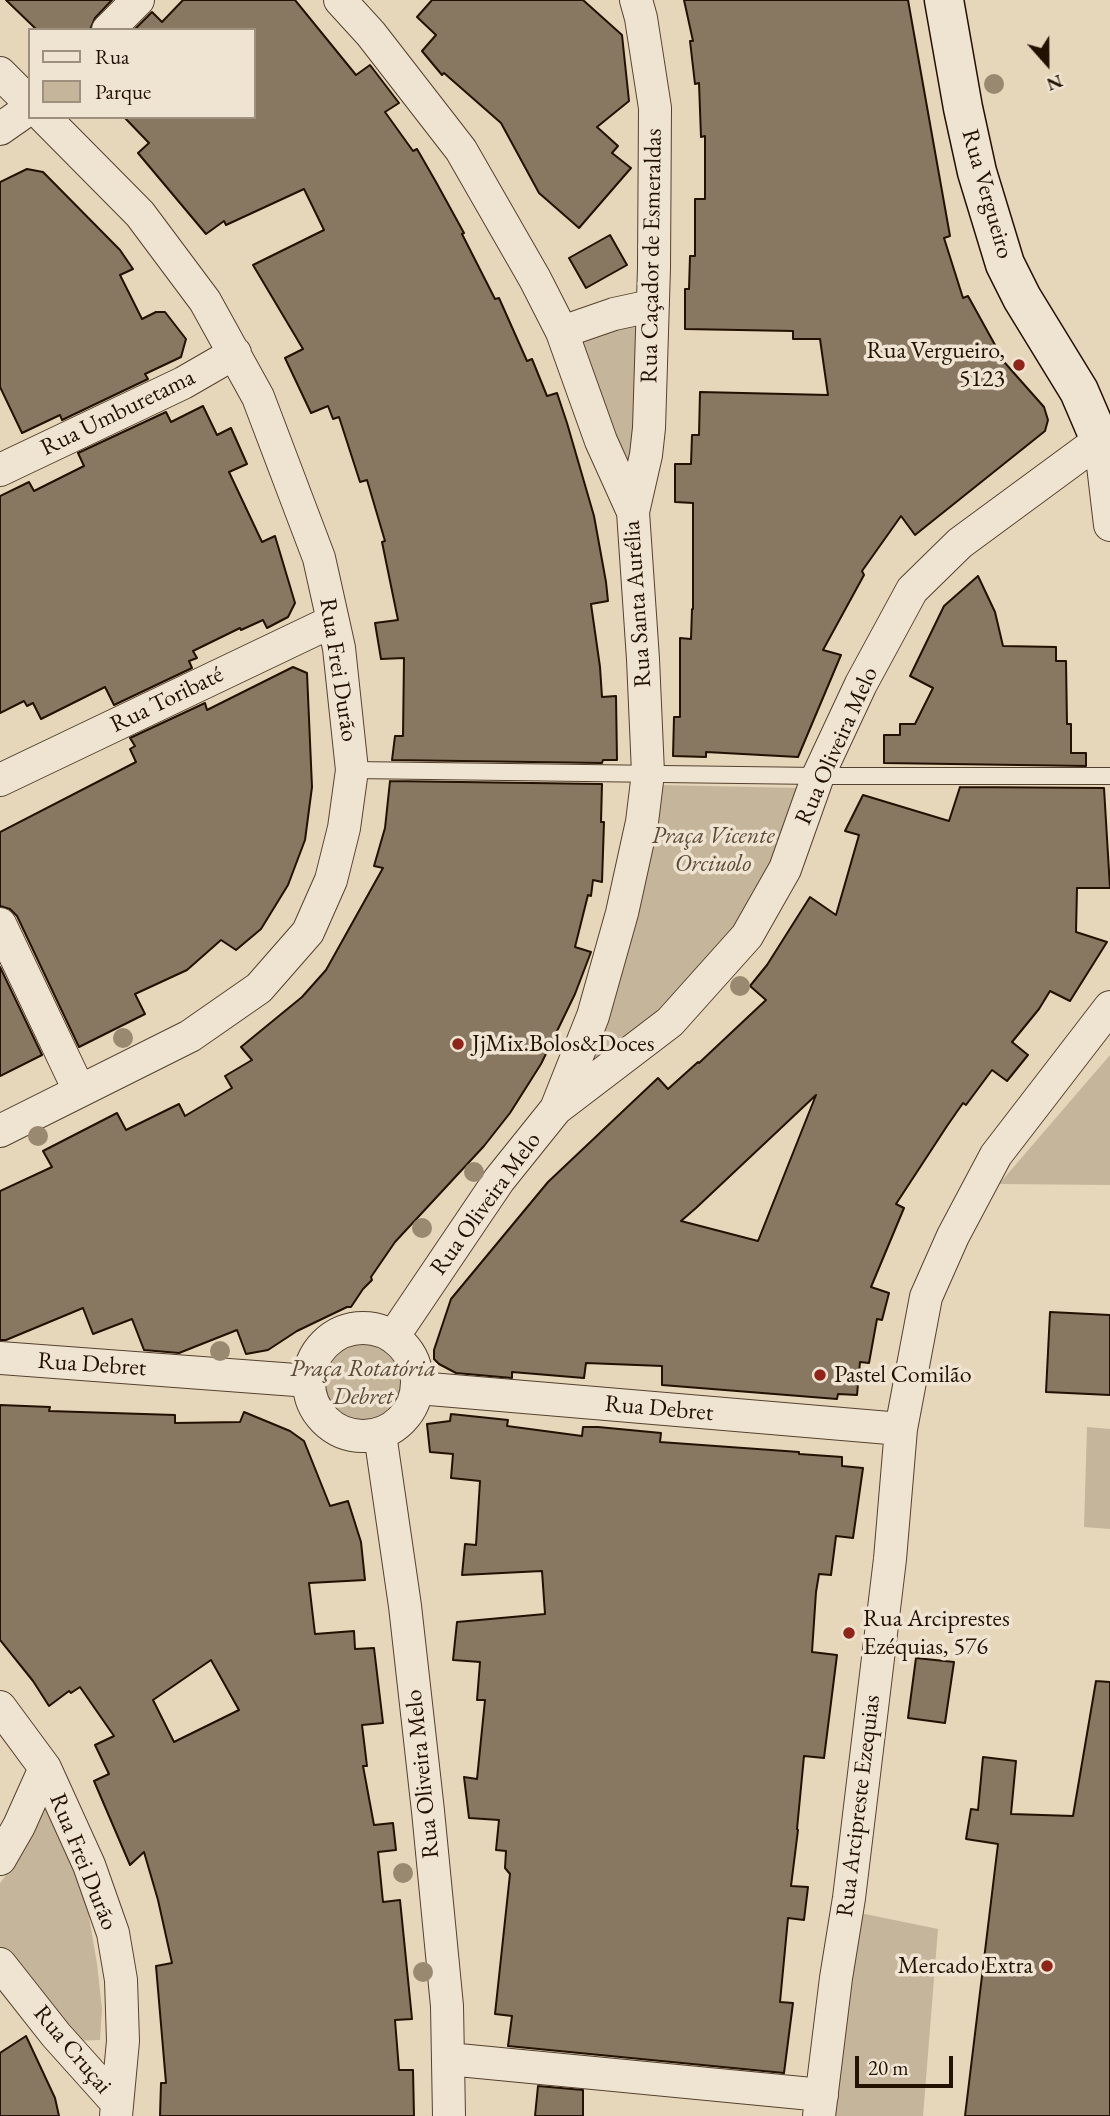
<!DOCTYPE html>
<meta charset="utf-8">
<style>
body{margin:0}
#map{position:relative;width:1110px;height:2116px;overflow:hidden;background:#e6d6ba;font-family:"EB Garamond",serif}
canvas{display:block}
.legend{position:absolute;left:28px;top:28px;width:228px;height:91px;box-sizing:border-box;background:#efe4d2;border:2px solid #9d907e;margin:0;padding:9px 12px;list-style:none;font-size:21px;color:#231100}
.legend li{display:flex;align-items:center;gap:14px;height:35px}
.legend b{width:35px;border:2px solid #9d907e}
.north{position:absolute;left:1012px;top:28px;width:70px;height:70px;-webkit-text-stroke:5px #efe4d2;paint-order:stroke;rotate:159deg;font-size:19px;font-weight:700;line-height:28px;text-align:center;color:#231100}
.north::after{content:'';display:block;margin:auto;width:24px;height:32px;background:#231100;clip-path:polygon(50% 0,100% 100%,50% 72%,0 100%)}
.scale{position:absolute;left:855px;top:2056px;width:98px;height:32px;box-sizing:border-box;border:4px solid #231100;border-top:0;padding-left:9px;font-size:21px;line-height:24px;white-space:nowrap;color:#231100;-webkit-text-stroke:5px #efe4d2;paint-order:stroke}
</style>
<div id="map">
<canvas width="1110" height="2116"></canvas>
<ul class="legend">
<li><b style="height:9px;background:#efe4d2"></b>Rua</li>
<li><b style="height:19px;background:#c5b59a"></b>Parque</li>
</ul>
<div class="north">N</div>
<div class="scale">20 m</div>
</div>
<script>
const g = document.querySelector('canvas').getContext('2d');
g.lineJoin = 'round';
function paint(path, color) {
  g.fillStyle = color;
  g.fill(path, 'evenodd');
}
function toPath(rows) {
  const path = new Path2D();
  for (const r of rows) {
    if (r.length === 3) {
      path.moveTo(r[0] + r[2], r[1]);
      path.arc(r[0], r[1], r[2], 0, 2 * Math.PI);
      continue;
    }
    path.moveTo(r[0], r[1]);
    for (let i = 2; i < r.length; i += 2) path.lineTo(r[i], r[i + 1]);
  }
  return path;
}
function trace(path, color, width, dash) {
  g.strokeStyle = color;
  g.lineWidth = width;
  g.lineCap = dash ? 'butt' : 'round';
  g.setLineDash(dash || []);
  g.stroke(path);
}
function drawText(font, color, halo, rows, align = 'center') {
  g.font = font + ' "EB Garamond",serif';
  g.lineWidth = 7;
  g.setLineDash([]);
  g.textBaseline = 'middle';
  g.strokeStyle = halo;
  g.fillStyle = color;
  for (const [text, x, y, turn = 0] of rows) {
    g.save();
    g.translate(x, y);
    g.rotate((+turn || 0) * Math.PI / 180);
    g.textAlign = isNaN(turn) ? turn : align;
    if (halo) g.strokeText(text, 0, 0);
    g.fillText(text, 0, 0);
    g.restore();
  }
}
paint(toPath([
 [635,323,638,447,626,478,578,341],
 [658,785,801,788,795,816,746,914,676,999,591,1066,602,1017,638,917,653,831],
 [1110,1055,1110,1185,999,1184],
 [363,1383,38],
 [1087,1427,1110,1429,1110,1529,1084,1527],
 [45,1798,87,1905,97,1964,102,2009,100,2040,73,2041,0,1949,0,1883,15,1864],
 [855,1912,938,1929,923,2116,830,2116]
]), '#c5b59a');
const building = toPath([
 [6,0,112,0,95,18,90,30,37,30,6,0],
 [183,0,295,0,356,75,370,65,399,103,385,112,413,151,417,149,436,182,464,233,462,234,495,299,499,298,527,361,532,359,547,396,557,393,567,423,594,516,606,582,608,601,591,604,600,667,602,697,616,696,617,760,603,760,602,763,392,760,395,736,403,736,404,658,381,659,375,623,398,620,382,542,385,541,367,480,360,482,339,417,333,419,328,406,311,413,285,358,303,349,253,265,324,230,304,189,226,225,224,221,206,234,138,153,149,143,124,117,254,117,254,30,134,30,152,12,162,22,183,0],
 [432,0,583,0,622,35,629,101,597,127,618,146,612,153,631,168,579,228,539,193,501,123,444,73,442,75,422,51,436,35,417,17,432,0],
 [684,0,908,0,950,236,944,238,963,298,968,296,1005,363,1044,407,1048,420,1045,431,915,535,901,516,862,571,864,575,823,650,841,655,798,757,706,752,706,757,673,756,674,717,680,717,680,638,691,639,692,609,693,609,693,503,675,502,675,464,691,464,692,435,699,435,700,392,828,395,820,339,793,339,793,331,685,329,685,289,689,289,690,256,695,256,695,199,705,199,705,136,701,137,699,83,695,84,690,41,693,41,684,0],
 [27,169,43,172,120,250,133,269,120,275,142,319,156,312,165,312,186,339,181,357,145,374,148,379,62,420,60,415,22,433,0,387,0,182,27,169],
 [610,235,627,265,586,288,569,258,610,235],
 [203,406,217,435,231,428,247,464,229,472,262,542,275,536,295,603,288,617,267,628,263,620,241,630,240,628,193,651,197,658,189,661,192,668,114,705,105,687,41,719,33,703,27,706,24,701,0,713,0,496,29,482,34,491,84,466,78,453,166,412,171,422,203,406],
 [978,576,995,612,1003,646,1056,647,1056,661,1066,661,1067,724,1071,724,1071,753,1086,753,1086,766,884,763,884,735,900,735,900,724,915,724,933,688,910,676,944,606,978,576],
 [293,667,307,673,312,787,305,840,288,885,261,929,236,950,221,940,187,970,135,994,145,1014,79,1047,17,916,10,909,0,906,0,832,136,762,130,749,135,746,130,738,205,703,207,710,293,667],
 [390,781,602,784,601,822,604,822,602,882,593,880,591,896,588,895,575,947,591,952,575,994,541,1064,510,1113,484,1146,395,1242,371,1277,372,1280,363,1289,351,1307,347,1307,297,1331,268,1350,246,1354,237,1330,179,1353,144,1350,132,1319,93,1334,83,1308,6,1340,0,1340,0,1191,52,1167,43,1151,117,1113,126,1130,179,1104,185,1116,232,1088,225,1076,252,1060,241,1047,302,997,326,970,383,868,374,866,385,828,390,781],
 [960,787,1104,788,1110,888,1077,888,1076,932,1107,942,1070,1001,1050,991,1039,1009,1012,1042,1028,1055,1007,1081,992,1070,966,1105,963,1103,947,1126,896,1204,904,1208,871,1287,889,1293,882,1320,877,1319,869,1363,860,1362,857,1395,838,1394,837,1399,662,1385,662,1366,586,1363,584,1378,512,1372,512,1378,456,1373,439,1364,434,1359,434,1350,451,1299,548,1182,658,1078,668,1089,698,1062,699,1063,766,1000,750,986,767,965,810,897,836,915,859,835,845,831,863,795,949,821,960,787],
 [816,1095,758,1241,681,1221,696,1208,816,1095],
 [0,967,42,1055,0,1076,0,967],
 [1050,1312,1110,1315,1110,1395,1046,1392,1050,1312],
 [0,1405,50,1407,49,1411,175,1415,175,1423,240,1422,244,1412,290,1431,304,1441,330,1506,348,1501,361,1542,365,1580,309,1583,315,1634,354,1631,355,1649,374,1648,383,1723,362,1725,367,1766,363,1766,374,1825,393,1823,396,1850,378,1852,383,1902,400,1900,412,2019,395,2020,399,2070,413,2070,414,2116,160,2116,161,2083,166,2083,156,1966,172,1963,158,1900,144,1852,130,1865,94,1781,109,1774,95,1745,114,1736,80,1687,71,1693,69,1691,49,1706,33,1681,0,1640,0,1405],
 [211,1660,239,1710,174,1742,153,1700,211,1660],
 [451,1414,508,1420,507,1426,582,1436,583,1427,598,1427,661,1433,660,1442,799,1452,799,1454,842,1457,842,1466,863,1468,853,1538,836,1536,831,1575,819,1574,816,1592,812,1652,837,1655,824,1758,804,1756,797,1829,798,1830,791,1886,808,1887,804,1920,788,1918,780,2002,793,2003,784,2073,508,2046,512,2016,495,2014,510,1874,505,1868,506,1851,496,1850,499,1820,469,1818,464,1777,477,1779,485,1700,477,1700,480,1662,453,1660,457,1622,545,1614,542,1571,462,1575,465,1544,476,1545,480,1481,451,1478,453,1454,430,1452,427,1424,450,1421,451,1414],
 [916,1658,954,1662,945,1723,908,1718,916,1658],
 [1096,1681,1110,1682,1110,2116,965,2116,998,1844,966,1839,971,1809,978,1810,983,1757,1016,1761,1011,1814,1073,1816,1096,1681],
 [26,2036,55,2098,59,2116,0,2116,0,2053,26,2036],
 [538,2086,583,2090,583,2116,535,2116,538,2086]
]);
paint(building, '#887761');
trace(building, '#231100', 2);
const lane = toPath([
 [352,770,818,776,1110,776]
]);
const street = toPath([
 [340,0,371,34,461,150,535,279,562,332,601,441,633,512,643,659,648,773,642,822,622,913,593,1016,556,1109],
 [108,30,138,0],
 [0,73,30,103],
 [0,129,30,108],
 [562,332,614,314,651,306],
 [0,470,183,383,235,353],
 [633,512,646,455,649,428,654,268,655,108,641,18,636,0],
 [0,780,333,621],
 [0,924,79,1090],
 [0,1131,190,1036,259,988,308,932,331,880,344,828,352,770,339,648,319,558,258,397,205,301,140,214,44,117],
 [363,1382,54],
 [393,1337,499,1180,556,1109,670,1022,747,936,785,869,818,776,861,684,912,590,960,543,1100,440,1110,525],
 [0,1358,309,1381],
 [418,1388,901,1429],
 [380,1434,405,1606,428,1811,447,2006,449,2116],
 [0,1707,45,1768,89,1865,113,1933,121,1980,123,2041,116,2116],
 [0,1859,19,1826,45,1768],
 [0,1964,56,2035,117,2103],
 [448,2059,822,2095],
 [819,2116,836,1978,849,1898,890,1559,901,1429,926,1297,953,1236,996,1155,1110,1007]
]);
const secondary = toPath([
 [944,0,963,108,977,172,1005,264,1022,298,1079,391,1100,440,1110,436]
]);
trace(lane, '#54422e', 18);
trace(street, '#54422e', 34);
trace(secondary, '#231100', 41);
trace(lane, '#efe4d2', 16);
trace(street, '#efe4d2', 32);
trace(secondary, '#efe4d2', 38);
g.fillStyle = '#9a8971';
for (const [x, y] of [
 [994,84],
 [740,986],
 [123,1038],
 [38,1136],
 [474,1172],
 [422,1228],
 [220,1351],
 [403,1873],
 [423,1972]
]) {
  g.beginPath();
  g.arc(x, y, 10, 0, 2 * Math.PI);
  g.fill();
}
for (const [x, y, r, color] of [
 [1019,365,7,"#8f2418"],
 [458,1044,7,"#8f2418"],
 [820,1375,7,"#8f2418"],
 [849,1633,7,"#8f2418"],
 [1047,1966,7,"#8f2418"]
]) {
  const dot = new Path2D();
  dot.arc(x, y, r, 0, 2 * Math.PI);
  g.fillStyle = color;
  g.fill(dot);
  trace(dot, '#efe4d2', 2.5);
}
drawText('24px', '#231100', '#efe4d2', [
 ["Rua Vergueiro",987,194,74],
 ["Rua Caçador de Esmeraldas",652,256,-89],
 ["Rua Umburetama",118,413,-26],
 ["Rua Santa Aurélia",638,604,-94],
 ["Rua Frei Durão",338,670,81],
 ["Rua Toribaté",167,700,-26],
 ["Rua Oliveira Melo",837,746,-66],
 ["Rua Oliveira Melo",486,1204,-54],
 ["Rua Debret",92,1365,4],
 ["Rua Debret",659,1409,5],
 ["Rua Oliveira Melo",423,1774,-96],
 ["Rua Arcipreste Ezequias",859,1806,-83],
 ["Rua Frei Durão",83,1862,68],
 ["Rua Cruçai",72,2050,50]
]);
drawText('24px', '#231100', '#efe4d2', [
 ["Rua Vergueiro,",1005,351,"right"],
 ["5123",1005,379,"right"],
 ["JjMix.Bolos&Doces",472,1044],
 ["Pastel Comilão",834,1375],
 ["Rua Arciprestes",863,1619],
 ["Ezéquias, 576",863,1647],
 ["Mercado Extra",1033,1966,"right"]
], 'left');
drawText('italic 24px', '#5c4a36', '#efe4d2', [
 ["Praça Vicente",713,836],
 ["Orciuolo",713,864],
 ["Praça Rotatória",363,1369],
 ["Debret",363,1397]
]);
</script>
